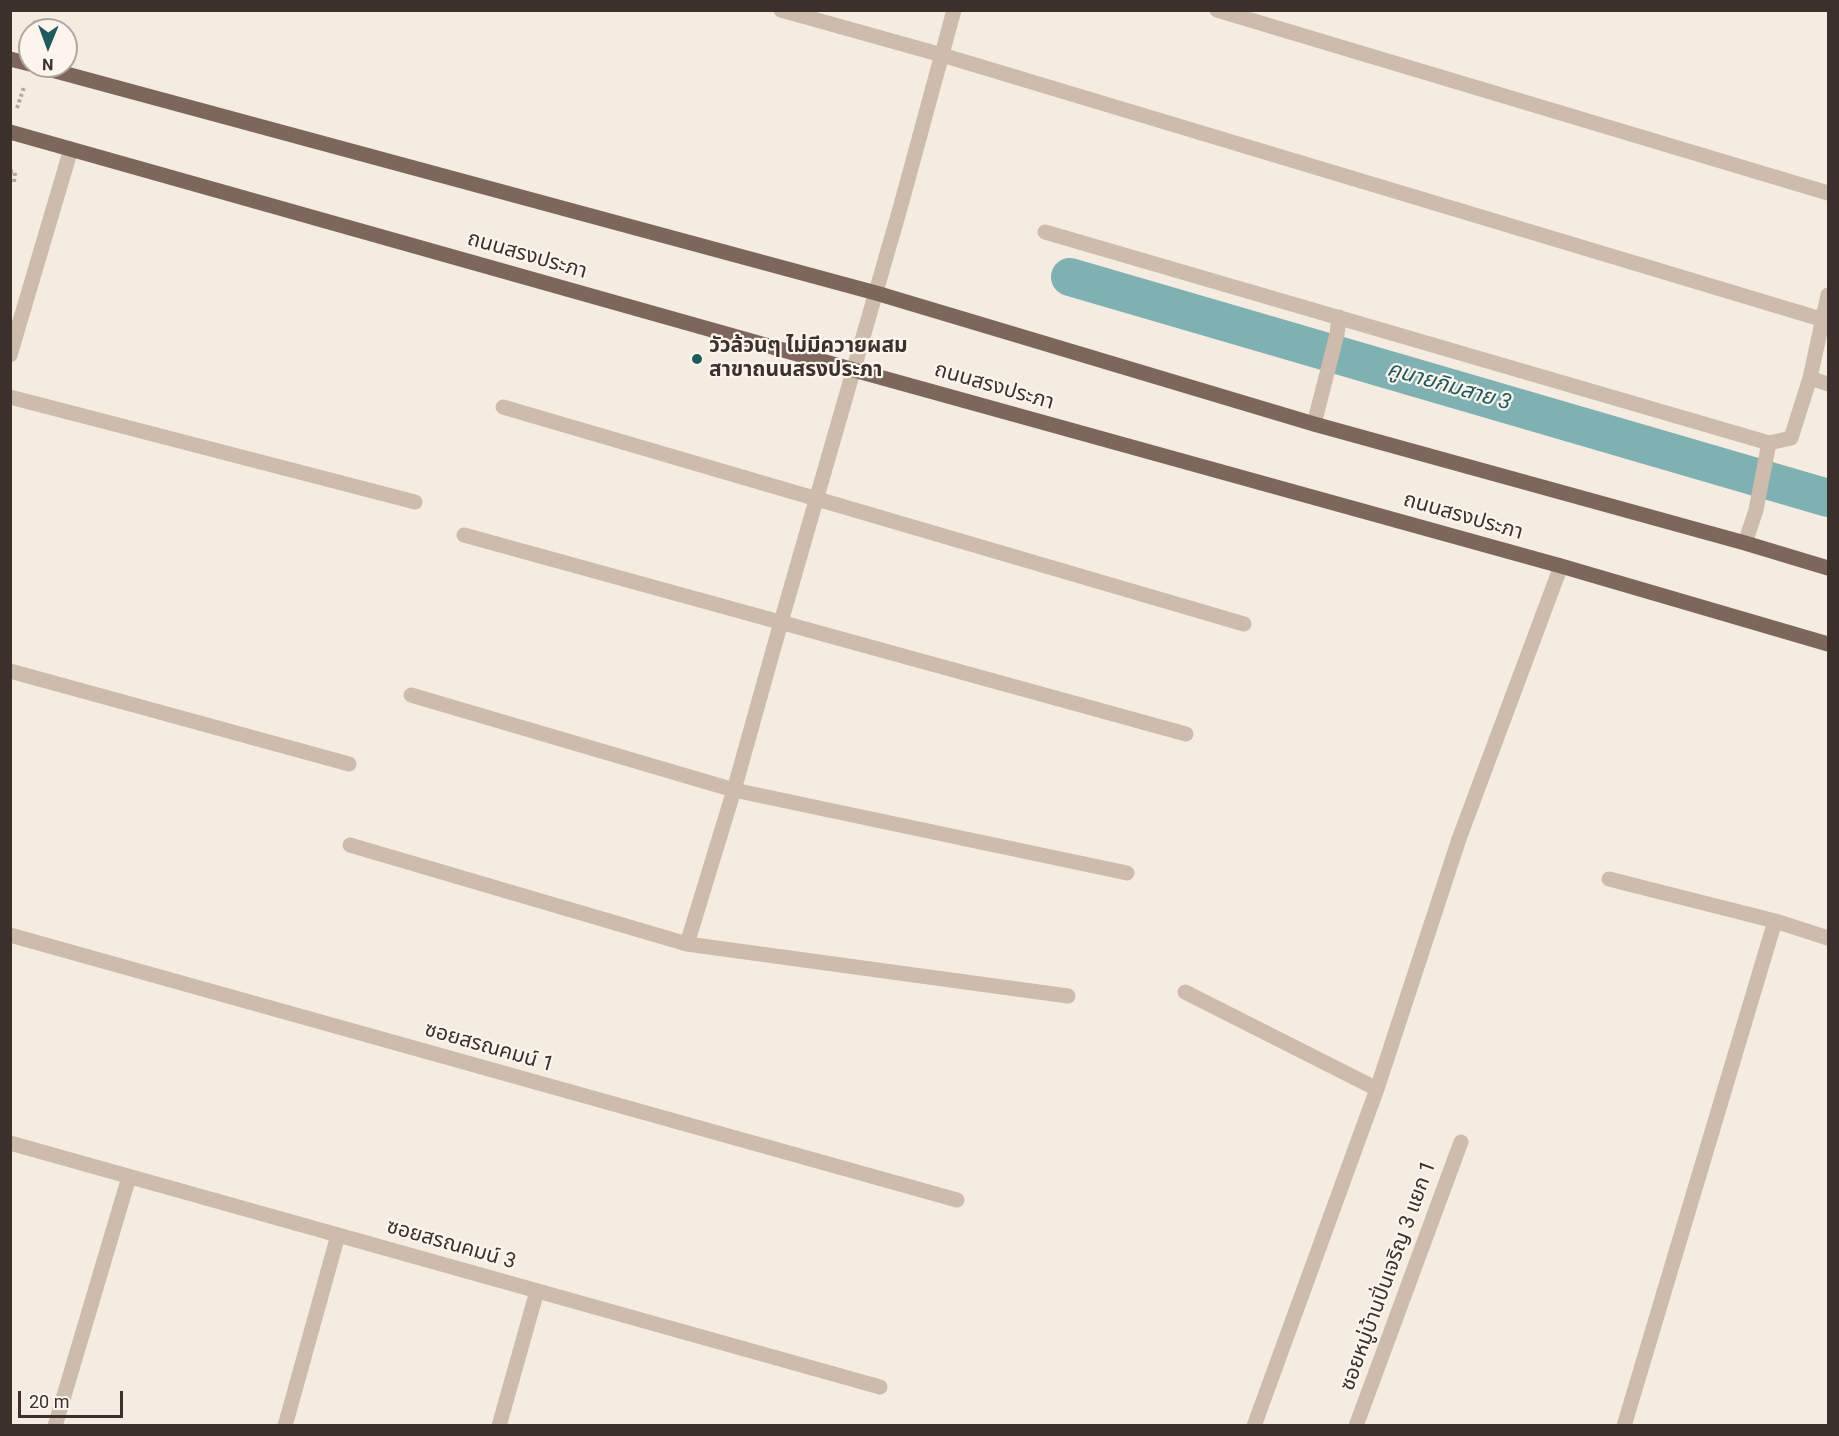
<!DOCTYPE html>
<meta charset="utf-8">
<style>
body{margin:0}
#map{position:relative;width:1839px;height:1436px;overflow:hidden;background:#f4ebe1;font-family:Roboto,sans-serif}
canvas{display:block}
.frame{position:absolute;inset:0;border:12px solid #3b302b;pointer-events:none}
.north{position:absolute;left:18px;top:18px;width:60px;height:60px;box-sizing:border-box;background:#fbf5ee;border:2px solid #aea6a0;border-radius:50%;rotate:181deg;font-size:16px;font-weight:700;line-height:24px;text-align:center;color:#3b302b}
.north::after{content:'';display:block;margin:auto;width:21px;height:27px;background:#1f5a5e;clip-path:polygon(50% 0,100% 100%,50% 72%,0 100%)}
.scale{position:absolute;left:18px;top:1391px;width:105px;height:27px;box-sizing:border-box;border:3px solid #3b302b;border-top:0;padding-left:8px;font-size:18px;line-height:21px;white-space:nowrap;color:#3b302b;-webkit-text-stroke:4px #fbf5ee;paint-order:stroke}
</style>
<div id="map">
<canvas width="1839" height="1436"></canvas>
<div class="frame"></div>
<div class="north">N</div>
<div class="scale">20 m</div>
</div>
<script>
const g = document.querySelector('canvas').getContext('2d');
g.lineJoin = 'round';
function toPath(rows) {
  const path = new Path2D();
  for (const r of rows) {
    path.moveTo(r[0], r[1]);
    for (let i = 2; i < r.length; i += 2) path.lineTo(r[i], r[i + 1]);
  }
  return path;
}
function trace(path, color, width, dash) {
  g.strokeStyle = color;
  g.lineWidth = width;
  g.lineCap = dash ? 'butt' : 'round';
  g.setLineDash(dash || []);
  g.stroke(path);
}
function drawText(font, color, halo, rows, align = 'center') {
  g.font = font + ' Roboto,"Noto Sans Thai",sans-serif';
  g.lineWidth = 4.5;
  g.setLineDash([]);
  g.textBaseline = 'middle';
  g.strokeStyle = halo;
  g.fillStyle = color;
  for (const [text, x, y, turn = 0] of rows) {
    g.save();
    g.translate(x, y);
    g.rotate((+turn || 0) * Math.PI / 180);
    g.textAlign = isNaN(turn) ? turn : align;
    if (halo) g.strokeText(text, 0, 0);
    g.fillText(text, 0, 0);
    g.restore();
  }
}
trace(toPath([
 [1070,277,1828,498]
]), '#7fb0b2', 38);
trace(toPath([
 [33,22,53,30],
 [17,108,24,87],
 [10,171,15,172,14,182,10,181]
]), '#b9a596', 4, [3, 3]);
trace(toPath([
 [781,10,942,55,1824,320],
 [1217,10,1828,193],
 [1045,232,1769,443],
 [10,355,71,149],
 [1810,378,1828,384],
 [10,397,415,502],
 [503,407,1244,624],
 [1314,424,1337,334,1339,317],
 [464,535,1186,734],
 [1745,543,1756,510,1769,443,1791,438,1810,378,1828,295],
 [10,671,349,764],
 [411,695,734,790,1127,873],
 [350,845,687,944,1068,996],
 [1609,879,1775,921,1828,938],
 [10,935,957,1200],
 [687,944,734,790,781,622,901,205,954,10],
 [1185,992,1377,1089],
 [10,1143,880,1387],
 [55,1426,129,1177],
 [285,1426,338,1235],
 [499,1426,537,1291],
 [1254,1426,1377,1089,1459,839,1561,566],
 [1356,1426,1461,1142],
 [1624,1426,1775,921]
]), '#cdbbac', 15);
trace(toPath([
 [10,59,30,64],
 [37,66,876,293,1314,424,1745,543,1828,568],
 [10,132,854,370,1561,566,1828,644]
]), '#7d675c', 15);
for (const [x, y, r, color] of [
 [697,359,6,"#1f5a5e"]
]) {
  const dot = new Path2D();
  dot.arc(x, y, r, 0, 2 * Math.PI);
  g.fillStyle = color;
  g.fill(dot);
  trace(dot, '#fbf5ee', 2);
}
drawText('21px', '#3b302b', '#fbf5ee', [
 ["ถนนสรงประภา",527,256,16],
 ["ถนนสรงประภา",994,387,16],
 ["ถนนสรงประภา",1463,517,16],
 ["ซอยสรณคมน์ 1",489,1048,16],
 ["ซอยสรณคมน์ 3",451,1245,16],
 ["ซอยหมู่บ้านปิ่นเจริญ 3 แยก 1",1389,1276,-70]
]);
drawText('bold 21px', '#3b302b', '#fbf5ee', [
 ["วัวล้วนๆ ไม่มีควายผสม",709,347],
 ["สาขาถนนสรงประภา",709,371]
], 'left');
drawText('italic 22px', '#1f5a5e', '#fbf5ee', [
 ["คูนายกิมสาย 3",1449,387,16]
]);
</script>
